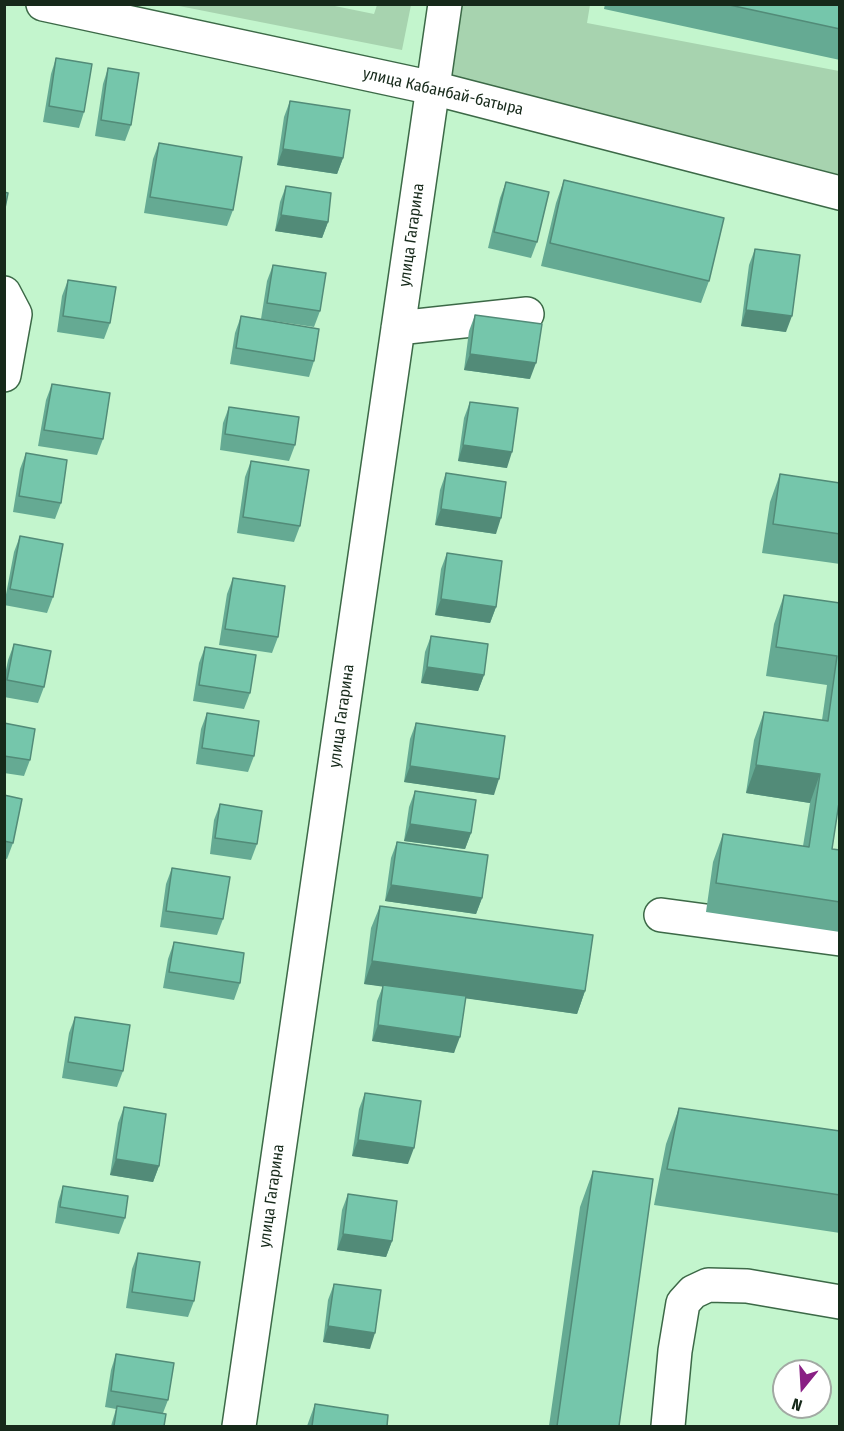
<!DOCTYPE html>
<meta charset="utf-8">
<style>
body{margin:0}
#map{position:relative;width:844px;height:1431px;overflow:hidden;background:#c3f5cd;font-family:"Fira Sans Condensed",sans-serif}
canvas{display:block}
.frame{position:absolute;inset:0;border:6px solid #16291a;pointer-events:none}
.north{position:absolute;left:772px;top:1359px;width:60px;height:60px;box-sizing:border-box;background:#fff;border:2px solid #a2a9a3;border-radius:50%;rotate:198deg;font-size:16px;font-weight:700;line-height:24px;text-align:center;color:#16291a}
.north::after{content:'';display:block;margin:auto;width:21px;height:27px;background:#891f84;clip-path:polygon(50% 0,100% 100%,50% 72%,0 100%)}
</style>
<div id="map">
<canvas width="844" height="1431"></canvas>
<div class="frame"></div>
<div class="north">N</div>
</div>
<script>
const g = document.querySelector('canvas').getContext('2d');
g.lineJoin = 'round';
function paint(path, color) {
  g.fillStyle = color;
  g.fill(path, 'evenodd');
}
function toPath(rows) {
  const path = new Path2D();
  for (const r of rows) {
    path.moveTo(r[0], r[1]);
    for (let i = 2; i < r.length; i += 2) path.lineTo(r[i], r[i + 1]);
  }
  return path;
}
function trace(path, color, width, dash) {
  g.strokeStyle = color;
  g.lineWidth = width;
  g.lineCap = dash ? 'butt' : 'round';
  g.setLineDash(dash || []);
  g.stroke(path);
}
function drawText(font, color, halo, rows, align = 'center') {
  g.font = font + ' "Fira Sans Condensed",sans-serif';
  g.lineWidth = 6;
  g.setLineDash([]);
  g.textBaseline = 'middle';
  g.strokeStyle = halo;
  g.fillStyle = color;
  for (const [text, x, y, turn = 0] of rows) {
    g.save();
    g.translate(x, y);
    g.rotate((+turn || 0) * Math.PI / 180);
    g.textAlign = isNaN(turn) ? turn : align;
    if (halo) g.strokeText(text, 0, 0);
    g.fillText(text, 0, 0);
    g.restore();
  }
}
paint(toPath([
 [325,4,374,14,377,5,411,5,402,50,174,5],
 [455,5,590,5,587,23,839,71,839,180,444,80]
]), '#a7d3af');
const minor = toPath([
 [4,293,15,314,4,375],
 [398,328,527,314],
 [661,915,840,939],
 [239,1426,445,4],
 [668,1426,675,1351,683,1303,693,1292,708,1285,747,1286,840,1302]
]);
const major = toPath([
 [43,4,433,88,840,193]
]);
trace(minor, '#3c6947', 36);
trace(major, '#3c6947', 36);
trace(minor, '#fff', 33);
trace(major, '#fff', 33);
paint(toPath([
 [605,4,840,4,840,60,604,9],
 [56,58,84,112,79,128,43,122,51,74],
 [108,68,131,125,125,141,95,136,103,84],
 [290,101,343,158,337,174,277,165,284,117],
 [159,143,233,210,227,226,144,213,153,159],
 [564,180,709,281,701,303,541,266,556,203],
 [506,182,537,242,531,258,488,248,500,198],
 [286,186,328,222,322,238,275,231,280,202],
 [755,249,786,332,741,326,749,265],
 [273,265,320,311,314,327,261,319,267,281],
 [68,280,110,323,104,339,57,332,62,296],
 [475,315,530,379,464,370,469,331],
 [241,316,314,361,309,377,230,364,235,333],
 [52,384,103,439,97,455,38,446,46,400],
 [470,402,507,468,458,461,464,418],
 [229,407,295,445,289,461,220,450,223,423],
 [26,453,61,503,55,519,13,512,20,469],
 [251,461,300,526,294,542,237,533,245,477],
 [446,473,496,534,435,525,440,490],
 [780,474,840,483,840,564,762,553,770,502],
 [20,536,53,597,47,613,4,605,14,552],
 [447,553,496,607,490,623,435,615,441,569],
 [233,578,278,637,272,653,219,645,227,594],
 [784,595,839,603,840,601,840,807,838,807,832,849,840,850,840,932,706,912,713,862,723,834,803,846,810,803,746,793,754,740,764,712,822,720,827,685,766,676,774,624],
 [431,636,484,675,478,691,421,683,425,652],
 [14,644,44,687,38,703,4,697,4,680,8,660],
 [205,647,250,693,244,709,193,701,199,663],
 [207,713,254,756,248,772,196,764,201,729],
 [4,723,30,760,24,776,4,773],
 [416,723,494,795,404,782,410,739],
 [415,791,471,833,465,849,404,841,409,807],
 [4,795,13,843,7,859,4,858],
 [220,804,257,844,251,860,210,854,214,820],
 [397,842,482,898,476,914,385,901,391,858],
 [172,868,223,919,217,935,160,927,166,884],
 [380,906,585,991,577,1014,466,998,454,1053,372,1041,377,1001,383,986,364,984,371,928],
 [174,942,240,983,234,1000,163,988,168,959],
 [75,1017,123,1071,117,1087,62,1078,69,1033],
 [365,1093,408,1164,352,1156,359,1109],
 [124,1107,159,1166,153,1182,110,1175,118,1123],
 [679,1108,840,1131,840,1233,654,1205,666,1144],
 [593,1171,619,1426,549,1426,580,1207],
 [63,1186,125,1218,119,1234,55,1223,58,1202],
 [348,1194,392,1241,386,1257,337,1250,342,1210],
 [138,1253,194,1301,188,1317,126,1308,132,1269],
 [334,1284,370,1349,323,1342,328,1300],
 [116,1354,168,1400,163,1413,164,1426,111,1426,116,1409,105,1407,111,1370],
 [315,1404,387,1426,307,1426]
]), '#65aa93');
paint(toPath([
 [283,149,343,158,337,174,277,165],
 [281,215,328,222,322,238,275,231],
 [746,310,792,316,786,332,741,326],
 [470,354,536,363,530,379,464,370],
 [463,445,512,452,507,468,458,461],
 [441,509,501,518,496,534,435,525],
 [441,599,496,607,490,623,435,615],
 [427,667,484,675,478,691,421,683],
 [756,765,820,774,810,803,746,793],
 [410,766,499,779,494,795,404,782],
 [410,824,471,833,465,849,404,841],
 [391,885,482,898,476,914,385,901],
 [372,961,585,991,577,1014,364,984],
 [378,1025,460,1037,454,1053,372,1041],
 [358,1140,414,1148,408,1164,352,1156],
 [116,1159,159,1166,153,1182,110,1175],
 [343,1234,392,1241,386,1257,337,1250],
 [328,1326,375,1333,370,1349,323,1342]
]), '#528b78');
const building = toPath([
 [725,4,840,4,840,29,725,4],
 [56,58,92,64,84,112,49,106,56,58],
 [108,68,139,73,131,125,101,120,108,68],
 [290,101,350,110,343,158,283,149,290,101],
 [159,143,242,157,233,210,150,197,159,143],
 [564,180,724,218,709,281,550,243,564,180],
 [506,182,549,192,537,242,494,232,506,182],
 [286,186,331,193,328,222,281,215,286,186],
 [4,192,8,193,4,213,4,192],
 [755,249,800,255,792,316,746,310,755,249],
 [273,265,326,273,320,311,267,303,273,265],
 [68,280,116,287,110,323,63,316,68,280],
 [475,315,542,324,536,363,470,354,475,315],
 [241,316,319,329,314,361,236,348,241,316],
 [52,384,110,393,103,439,44,430,52,384],
 [470,402,518,408,512,452,463,445,470,402],
 [229,407,299,417,295,445,225,434,229,407],
 [26,453,67,460,61,503,19,496,26,453],
 [251,461,309,470,300,526,243,517,251,461],
 [446,473,506,482,501,518,441,509,446,473],
 [780,474,840,483,840,534,773,524,780,474],
 [20,536,63,544,53,597,10,589,20,536],
 [447,553,502,561,496,607,441,599,447,553],
 [233,578,285,586,278,637,225,629,233,578],
 [784,595,840,603,840,796,832,849,840,850,840,902,716,883,723,834,809,847,820,774,756,765,764,712,828,721,837,656,776,647,784,595],
 [431,636,488,644,484,675,427,667,431,636],
 [14,644,51,651,44,687,7,680,14,644],
 [205,647,256,655,250,693,199,685,205,647],
 [207,713,259,721,254,756,202,748,207,713],
 [4,723,35,729,30,760,4,756,4,723],
 [416,723,505,736,499,779,410,766,416,723],
 [415,791,476,800,471,833,410,824,415,791],
 [4,795,22,799,13,843,4,841,4,795],
 [220,804,262,811,257,844,215,838,220,804],
 [397,842,488,855,482,898,391,885,397,842],
 [172,868,230,877,223,919,166,911,172,868],
 [380,906,593,935,585,991,372,961,380,906],
 [174,942,244,953,240,983,169,972,174,942],
 [383,985,466,996,460,1037,378,1025,383,985],
 [75,1017,130,1025,123,1071,68,1062,75,1017],
 [365,1093,421,1101,414,1148,358,1140,365,1093],
 [124,1107,166,1114,159,1166,116,1159,124,1107],
 [679,1108,840,1131,840,1195,667,1169,679,1108],
 [593,1171,653,1179,619,1426,557,1426,593,1171],
 [63,1186,128,1196,125,1218,60,1207,63,1186],
 [348,1194,397,1201,392,1241,343,1234,348,1194],
 [138,1253,200,1262,194,1301,132,1292,138,1253],
 [334,1284,381,1290,375,1333,328,1326,334,1284],
 [116,1354,174,1363,168,1400,111,1391,116,1354],
 [315,1404,388,1415,387,1426,312,1426,315,1404],
 [117,1406,166,1414,164,1426,114,1426,117,1406]
]);
paint(building, '#75c6ab');
trace(building, '#528b78', 1.5);
drawText('16px', '#16291a', '#fff', [
 ["улица Кабанбай-батыра",443,92,13],
 ["улица Гагарина",412,235,-82],
 ["улица Гагарина",342,716,-82],
 ["улица Гагарина",272,1196,-82]
]);
</script>
